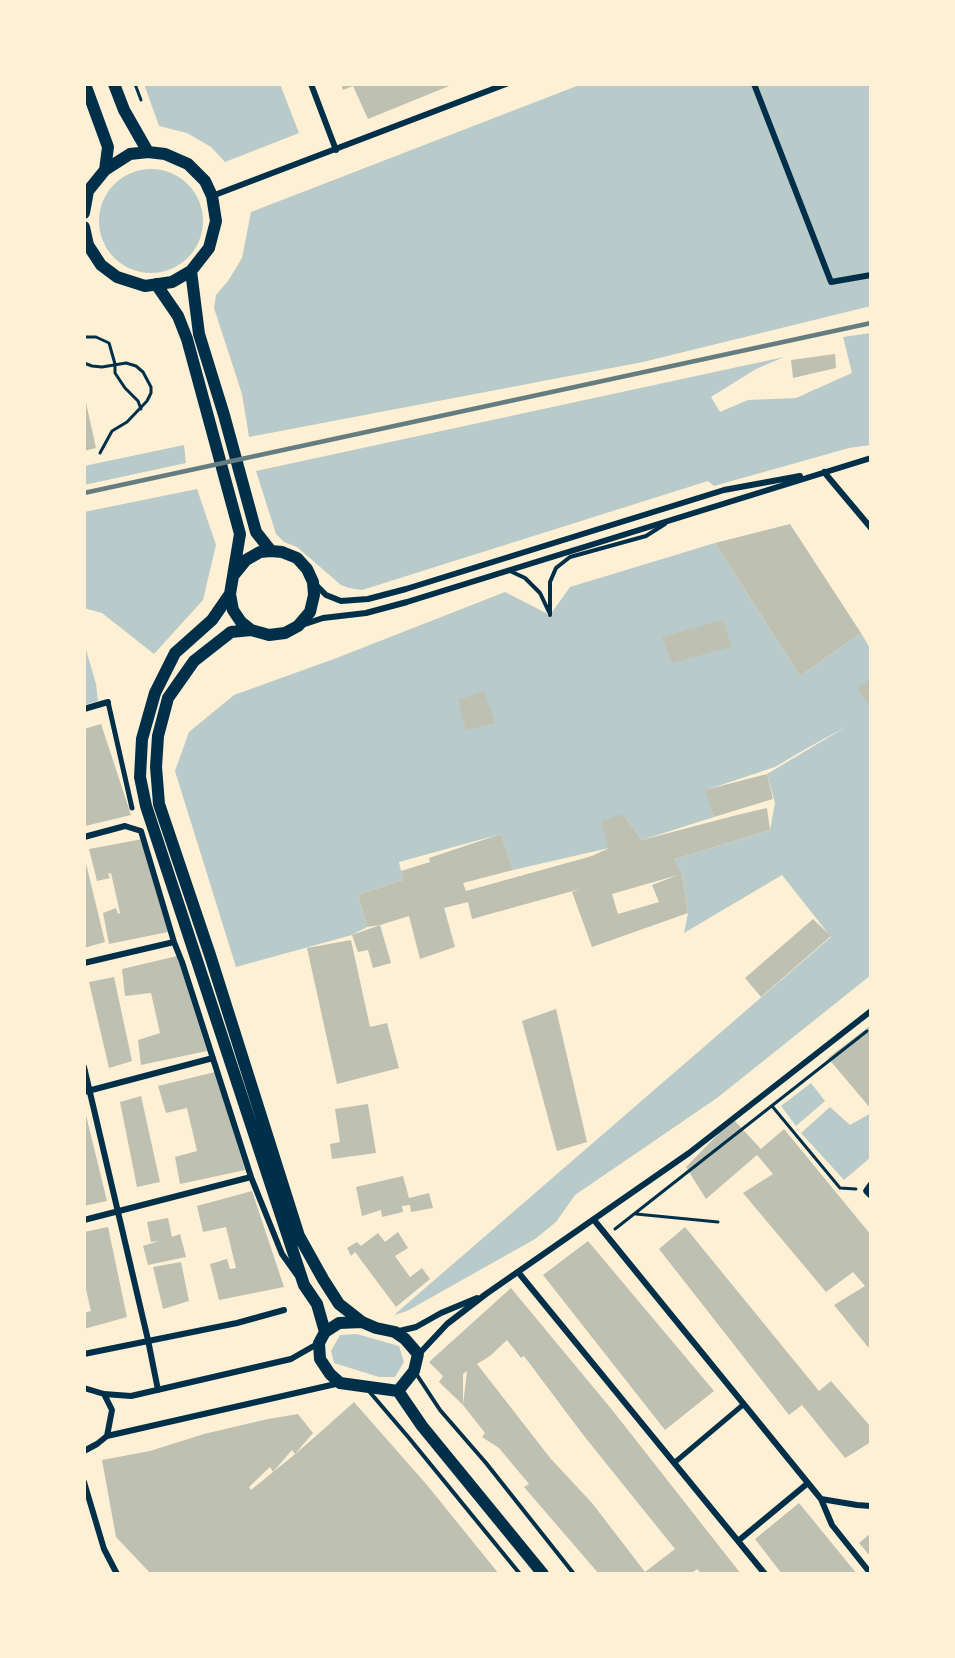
<!DOCTYPE html>
<style>
body{margin:0}
#map{position:relative;width:955px;height:1658px;overflow:hidden;background:#fdf0d5;font-family:Lato,sans-serif}
canvas{display:block}
.frame{position:absolute;inset:0;border:86px solid #fdf0d5;pointer-events:none}
</style>
<div id="map">
<canvas width="955" height="1658"></canvas>
<div class="frame"></div>
</div>
<script>
const g = document.querySelector('canvas').getContext('2d');
g.lineJoin = 'round';
function paint(path, color) {
  g.fillStyle = color;
  g.fill(path, 'evenodd');
}
function toPath(rows) {
  const path = new Path2D();
  for (const r of rows) {
    if (r.length === 3) {
      path.moveTo(r[0] + r[2], r[1]);
      path.arc(r[0], r[1], r[2], 0, 2 * Math.PI);
      continue;
    }
    path.moveTo(r[0], r[1]);
    for (let i = 2; i < r.length; i += 2) path.lineTo(r[i], r[i + 1]);
  }
  return path;
}
function trace(path, color, width, dash) {
  g.strokeStyle = color;
  g.lineWidth = width;
  g.lineCap = dash ? 'butt' : 'round';
  g.setLineDash(dash || []);
  g.stroke(path);
}
paint(toPath([
 [144,84,280,84,299,133,225,162,211,147,187,133,159,126],
 [582,84,871,84,871,306,643,362,249,437,242,394,214,308,216,295,228,281,242,258,251,212],
 [151,221,52],
 [871,333,871,445,849,448,714,486,708,481,362,590,349,588,341,585,297,547,284,542,276,534,256,471,784,357,756,369,711,397,720,412,748,400,796,398,852,373,843,337],
 [184,445,186,463,84,485,84,466],
 [197,489,216,545,203,600,154,654,102,613,84,608,84,512],
 [715,543,800,676,861,633,871,650,871,975,717,1098,575,1195,556,1222,535,1239,407,1311,394,1315,831,937,782,875,684,933,688,913,682,874,675,859,770,830,775,803,767,774,849,725,802,751,775,767,706,790,714,817,642,840,623,814,609,848,513,870,501,834,399,862,403,880,358,895,367,927,352,935,236,967,175,771,189,732,234,695,334,659,505,592,550,615,570,587],
 [84,643,96,684,98,701,84,705],
 [811,1083,825,1101,796,1126,781,1106],
 [830,1107,850,1125,871,1113,871,1157,844,1180,801,1133],
 [357,1334,399,1346,404,1362,395,1377,379,1377,334,1363,331,1351,340,1335]
]), '#b9caca');
paint(toPath([
 [341,84,454,84,368,119,353,86,343,90],
 [835,354,836,368,793,378,791,360],
 [84,398,85,398,96,448,84,451],
 [790,524,861,633,800,676,715,543],
 [723,620,731,647,672,663,662,637],
 [871,678,871,708,857,688],
 [484,691,495,723,466,730,458,700],
 [101,724,131,815,85,826,84,821,84,729],
 [767,774,773,799,714,817,705,790],
 [767,808,770,830,675,859,682,874,688,913,592,947,572,892,580,889,472,919,468,902,444,908,455,947,420,959,409,916,380,925,391,963,373,968,368,950,358,952,352,935,380,925,367,927,358,895,403,880,401,871,430,862,429,858,501,834,513,870,463,883,466,891,592,856,609,848,601,821,623,814,642,840,737,815],
 [678,875,652,885,659,902,618,914,612,894],
 [143,839,168,932,109,944,103,913,116,908,118,914,120,913,111,873,108,874,110,878,97,881,89,849],
 [84,855,105,942,84,948],
 [813,919,831,936,761,997,745,978],
 [351,940,370,1027,387,1023,399,1068,337,1084,307,948],
 [177,956,207,1051,141,1065,138,1040,160,1033,151,993,125,996,122,969],
 [114,977,132,1061,109,1068,89,982],
 [556,1009,587,1142,557,1151,522,1021],
 [871,1025,871,1109,828,1058],
 [215,1072,245,1170,180,1184,175,1157,197,1151,187,1108,166,1113,158,1086],
 [141,1096,160,1182,137,1187,120,1102],
 [368,1104,376,1153,332,1159,330,1144,340,1142,335,1109],
 [84,1107,107,1201,84,1206],
 [733,1119,761,1149,784,1129,871,1235,871,1346,868,1347,834,1305,865,1286,853,1272,826,1292,743,1193,773,1174,757,1155,706,1199,686,1167],
 [403,1176,409,1198,429,1193,433,1208,411,1212,410,1205,402,1206,403,1212,382,1217,381,1210,362,1216,356,1187],
 [252,1191,284,1287,219,1300,210,1264,227,1259,230,1269,236,1268,226,1227,203,1232,197,1206],
 [168,1218,172,1237,180,1234,186,1257,148,1265,143,1246,159,1241,151,1242,147,1222],
 [108,1227,127,1317,84,1329,84,1313,91,1311,84,1281,84,1232],
 [685,1227,819,1391,831,1381,871,1427,871,1442,845,1458,802,1405,789,1415,659,1249],
 [398,1232,408,1248,395,1256,410,1277,422,1268,430,1279,396,1307,355,1252,351,1256,347,1248,357,1242,361,1246,378,1233,385,1242],
 [588,1241,714,1391,665,1430,543,1275],
 [181,1262,189,1301,163,1309,153,1267],
 [511,1288,613,1411,741,1574,702,1574,697,1569,691,1574,599,1574,524,1487,529,1484,499,1448,482,1437,485,1433,463,1405,467,1371,463,1374,463,1405,439,1382,443,1376,429,1362],
 [507,1340,521,1358,524,1356,584,1436,675,1549,645,1572,592,1503,551,1459,477,1364,490,1356],
 [354,1402,427,1485,499,1574,151,1574,116,1537,102,1460,150,1451,204,1434,268,1419,298,1414,313,1433,295,1454,292,1450,273,1472,294,1455,316,1436],
 [270,1467,273,1472,251,1490,249,1487],
 [799,1503,857,1574,782,1574,755,1539],
 [871,1533,871,1557,859,1543]
]), '#bec0b2');
trace(toPath([
 [135,84,141,100],
 [84,337,96,337,109,343,115,364,115,373,125,388,138,401,141,409],
 [84,363,92,366,102,367,126,363,136,366,143,372,151,387,151,393,147,401,127,422,112,431,100,453],
 [772,1106,840,1188,856,1189],
 [636,1214,718,1222],
 [615,1229,867,1031]
]), '#003049', 3);
trace(toPath([
 [510,571,525,578,540,593,549,612],
 [550,615,550,582,556,568,570,557,646,536,665,524],
 [415,1372,440,1410,486,1463,574,1574],
 [368,1390,409,1438,520,1574]
]), '#003049', 4);
trace(toPath([
 [108,702,132,808],
 [674,1463,744,1404]
]), '#003049', 5);
trace(toPath([
 [311,84,336,150],
 [754,84,831,282,871,275],
 [212,196,506,84],
 [824,472,871,528],
 [315,584,326,595,341,601,368,599,406,589,724,490,800,476],
 [302,625,323,618,366,613,407,602,871,458],
 [84,709,108,702],
 [84,837,125,826,141,831,174,942,182,962,251,1177,282,1254,297,1275],
 [84,963,174,942],
 [84,1067,148,1340,158,1390],
 [84,1092,213,1058],
 [871,1184,866,1191,871,1196],
 [84,1220,251,1177],
 [594,1220,821,1499,832,1525,871,1574],
 [518,1272,765,1574],
 [395,1332,416,1327,441,1313,477,1298],
 [84,1354,237,1323,284,1310],
 [419,1354,447,1324,486,1294,689,1153,871,1011],
 [84,1388,104,1394,112,1410,107,1436,97,1444,84,1451],
 [104,1394,131,1396,291,1359,319,1343],
 [107,1436,340,1383],
 [84,1482,104,1549,117,1574],
 [821,1499,857,1505,871,1506],
 [738,1541,808,1483]
]), '#003049', 6);
trace(toPath([
 [85,84,108,147,105,170],
 [114,84,124,110,148,152],
 [84,213,88,191,105,170,130,154,148,152,165,154,188,164,205,181,212,196,216,221,209,248,191,271,172,282,145,286,117,277,101,265,88,245,84,227],
 [191,271,199,334,224,415,256,532,271,551],
 [156,284,178,316,187,339,240,534,230,594,233,610,241,622,251,630,269,635,285,633,298,626,310,612,314,595,313,582,307,569,297,558,282,552,271,551,260,552,246,560,233,576],
 [230,594,212,620,175,653,155,693,142,739,140,777,146,806,304,1285,317,1304,325,1332],
 [251,630,231,632,194,661,168,698,158,736,156,767,159,804,210,955,299,1236,323,1279,339,1304,362,1322],
 [362,1322,376,1328,395,1332,405,1339,418,1354,414,1371,398,1391,340,1383,330,1374,320,1359,319,1343,325,1332,339,1323,362,1322],
 [398,1391,422,1426,543,1574]
]), '#003049', 12);
trace(toPath([
 [84,493,871,323]
]), '#657d81', 4.5);
</script>
